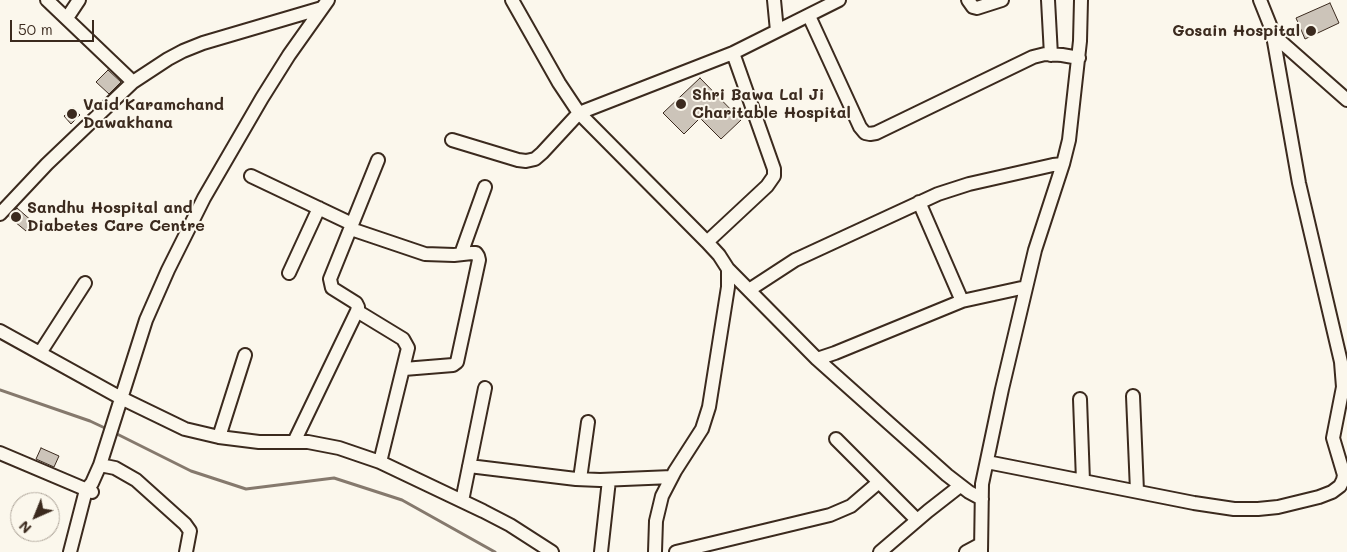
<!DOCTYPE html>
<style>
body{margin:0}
#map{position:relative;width:1347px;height:552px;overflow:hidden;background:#fbf7ec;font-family:Mali,sans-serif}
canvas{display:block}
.north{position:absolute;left:10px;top:492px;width:50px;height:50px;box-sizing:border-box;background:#fbf7ec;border:1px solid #aea59a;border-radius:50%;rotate:224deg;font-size:14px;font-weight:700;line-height:20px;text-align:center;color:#3b2a1e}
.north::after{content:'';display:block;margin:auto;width:18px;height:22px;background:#3b2a1e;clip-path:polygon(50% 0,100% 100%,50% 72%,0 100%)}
.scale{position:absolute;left:10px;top:20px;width:84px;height:22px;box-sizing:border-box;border:2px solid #3b2a1e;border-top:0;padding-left:6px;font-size:15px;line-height:18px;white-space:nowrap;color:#3b2a1e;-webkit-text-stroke:4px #fbf7ec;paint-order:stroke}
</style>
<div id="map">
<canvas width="1347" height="552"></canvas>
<div class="north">N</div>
<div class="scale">50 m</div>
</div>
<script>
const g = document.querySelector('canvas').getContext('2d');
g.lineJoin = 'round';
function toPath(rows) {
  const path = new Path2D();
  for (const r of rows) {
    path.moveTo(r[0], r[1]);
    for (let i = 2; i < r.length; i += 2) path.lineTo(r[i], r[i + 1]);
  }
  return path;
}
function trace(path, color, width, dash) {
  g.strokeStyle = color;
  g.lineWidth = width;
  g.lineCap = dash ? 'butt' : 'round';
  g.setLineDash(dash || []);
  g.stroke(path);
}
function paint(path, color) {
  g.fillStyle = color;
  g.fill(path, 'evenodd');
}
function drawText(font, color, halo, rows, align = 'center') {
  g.font = font + ' Mali,sans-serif';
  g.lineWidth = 4;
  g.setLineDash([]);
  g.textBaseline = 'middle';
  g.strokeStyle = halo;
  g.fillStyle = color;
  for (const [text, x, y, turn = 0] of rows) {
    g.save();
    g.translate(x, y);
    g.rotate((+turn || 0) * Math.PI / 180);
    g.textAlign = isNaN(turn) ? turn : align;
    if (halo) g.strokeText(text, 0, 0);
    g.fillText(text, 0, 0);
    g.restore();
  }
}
trace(toPath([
 [0,390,90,421,107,429],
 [113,432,191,471,246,489,334,478,402,500,495,552]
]), '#85796d', 3);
const building = toPath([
 [1330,3,1339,23,1305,39,1296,18,1330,3],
 [108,70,121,82,109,94,96,82,108,70],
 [700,78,741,120,721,139,700,118,684,134,663,113,700,78],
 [73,108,80,115,71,124,64,116,73,108],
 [17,208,33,222,26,231,9,217,17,208],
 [41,448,59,456,54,467,36,459,41,448]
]);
paint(building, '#ccc4b9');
trace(building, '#3b2a1e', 1);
const minor = toPath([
 [47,0,133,82],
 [512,0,559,83,579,113,707,242,719,255,728,269,728,287,709,407,702,429,675,471,662,496,656,521,655,552],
 [774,0,777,31],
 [968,0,973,7,977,8,1002,0],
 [1048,0,1051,55],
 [1260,0,1272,30,1279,40,1347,100],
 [809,16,860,127,865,133,870,134,876,133,1033,57,1045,54,1062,55,1079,58],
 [67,18,79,0],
 [452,140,518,160,526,161,535,159,542,153,579,113,733,53,839,0],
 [251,176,352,224],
 [919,202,962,301],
 [0,214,47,164,133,82,168,59,183,51,203,43,322,8],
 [351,229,425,254,454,255,472,253,476,253,478,256,479,260,457,362,453,365,404,369],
 [707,242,767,186,774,176,774,169,733,53],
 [461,254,485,187],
 [728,269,817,359,947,475,969,492,982,499],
 [289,273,319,208],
 [749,290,795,260,938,194,969,184,1053,165,1063,164],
 [357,311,403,339,408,348,380,462],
 [0,331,121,398,185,429,219,437,259,442,308,442,339,448,380,462,483,511,510,525,552,552],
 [40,353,85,283],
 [817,359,835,353,962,301,1026,287],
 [1133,396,1137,491],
 [1080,399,1083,481],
 [219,437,245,355],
 [836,439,917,520],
 [294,442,357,311,358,307,356,303,332,288,330,279,378,160],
 [0,453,92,492],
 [987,462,1194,503,1234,509,1258,509,1278,507,1319,497,1332,492,1340,486,1343,480,1344,475,1333,438,1343,387,1341,362,1299,183,1272,30],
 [100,465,115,468,136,480,185,524,190,531,186,552],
 [469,466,576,479,600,480,672,477],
 [580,479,588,422],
 [462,501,485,388],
 [70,552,86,490,92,483,100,465,146,320,168,270,204,198,262,98,289,55,328,0],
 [601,552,609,480],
 [676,552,830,515,851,506,879,482],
 [880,552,928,511,960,486],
 [966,552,981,544],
 [981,552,982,484,1002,389,1035,250,1063,164,1069,140,1080,41,1081,0]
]);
trace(minor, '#3b2a1e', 16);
trace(minor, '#fbf7ec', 12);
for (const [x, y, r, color] of [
 [1311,31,6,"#3b2a1e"],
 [681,104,6,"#3b2a1e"],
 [72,114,6,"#3b2a1e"],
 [16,217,6,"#3b2a1e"]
]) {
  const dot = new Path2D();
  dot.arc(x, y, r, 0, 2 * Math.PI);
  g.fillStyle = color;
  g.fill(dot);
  trace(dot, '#fbf7ec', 2);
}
drawText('bold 16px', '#3b2a1e', '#fbf7ec', [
 ["Gosain Hospital",1300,31,"right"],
 ["Shri Bawa Lal Ji",692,95],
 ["Charitable Hospital",692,113],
 ["Vaid Karamchand",83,105],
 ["Dawakhana",83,123],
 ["Sandhu Hospital and",27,208],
 ["Diabetes Care Centre",27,226]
], 'left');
</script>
